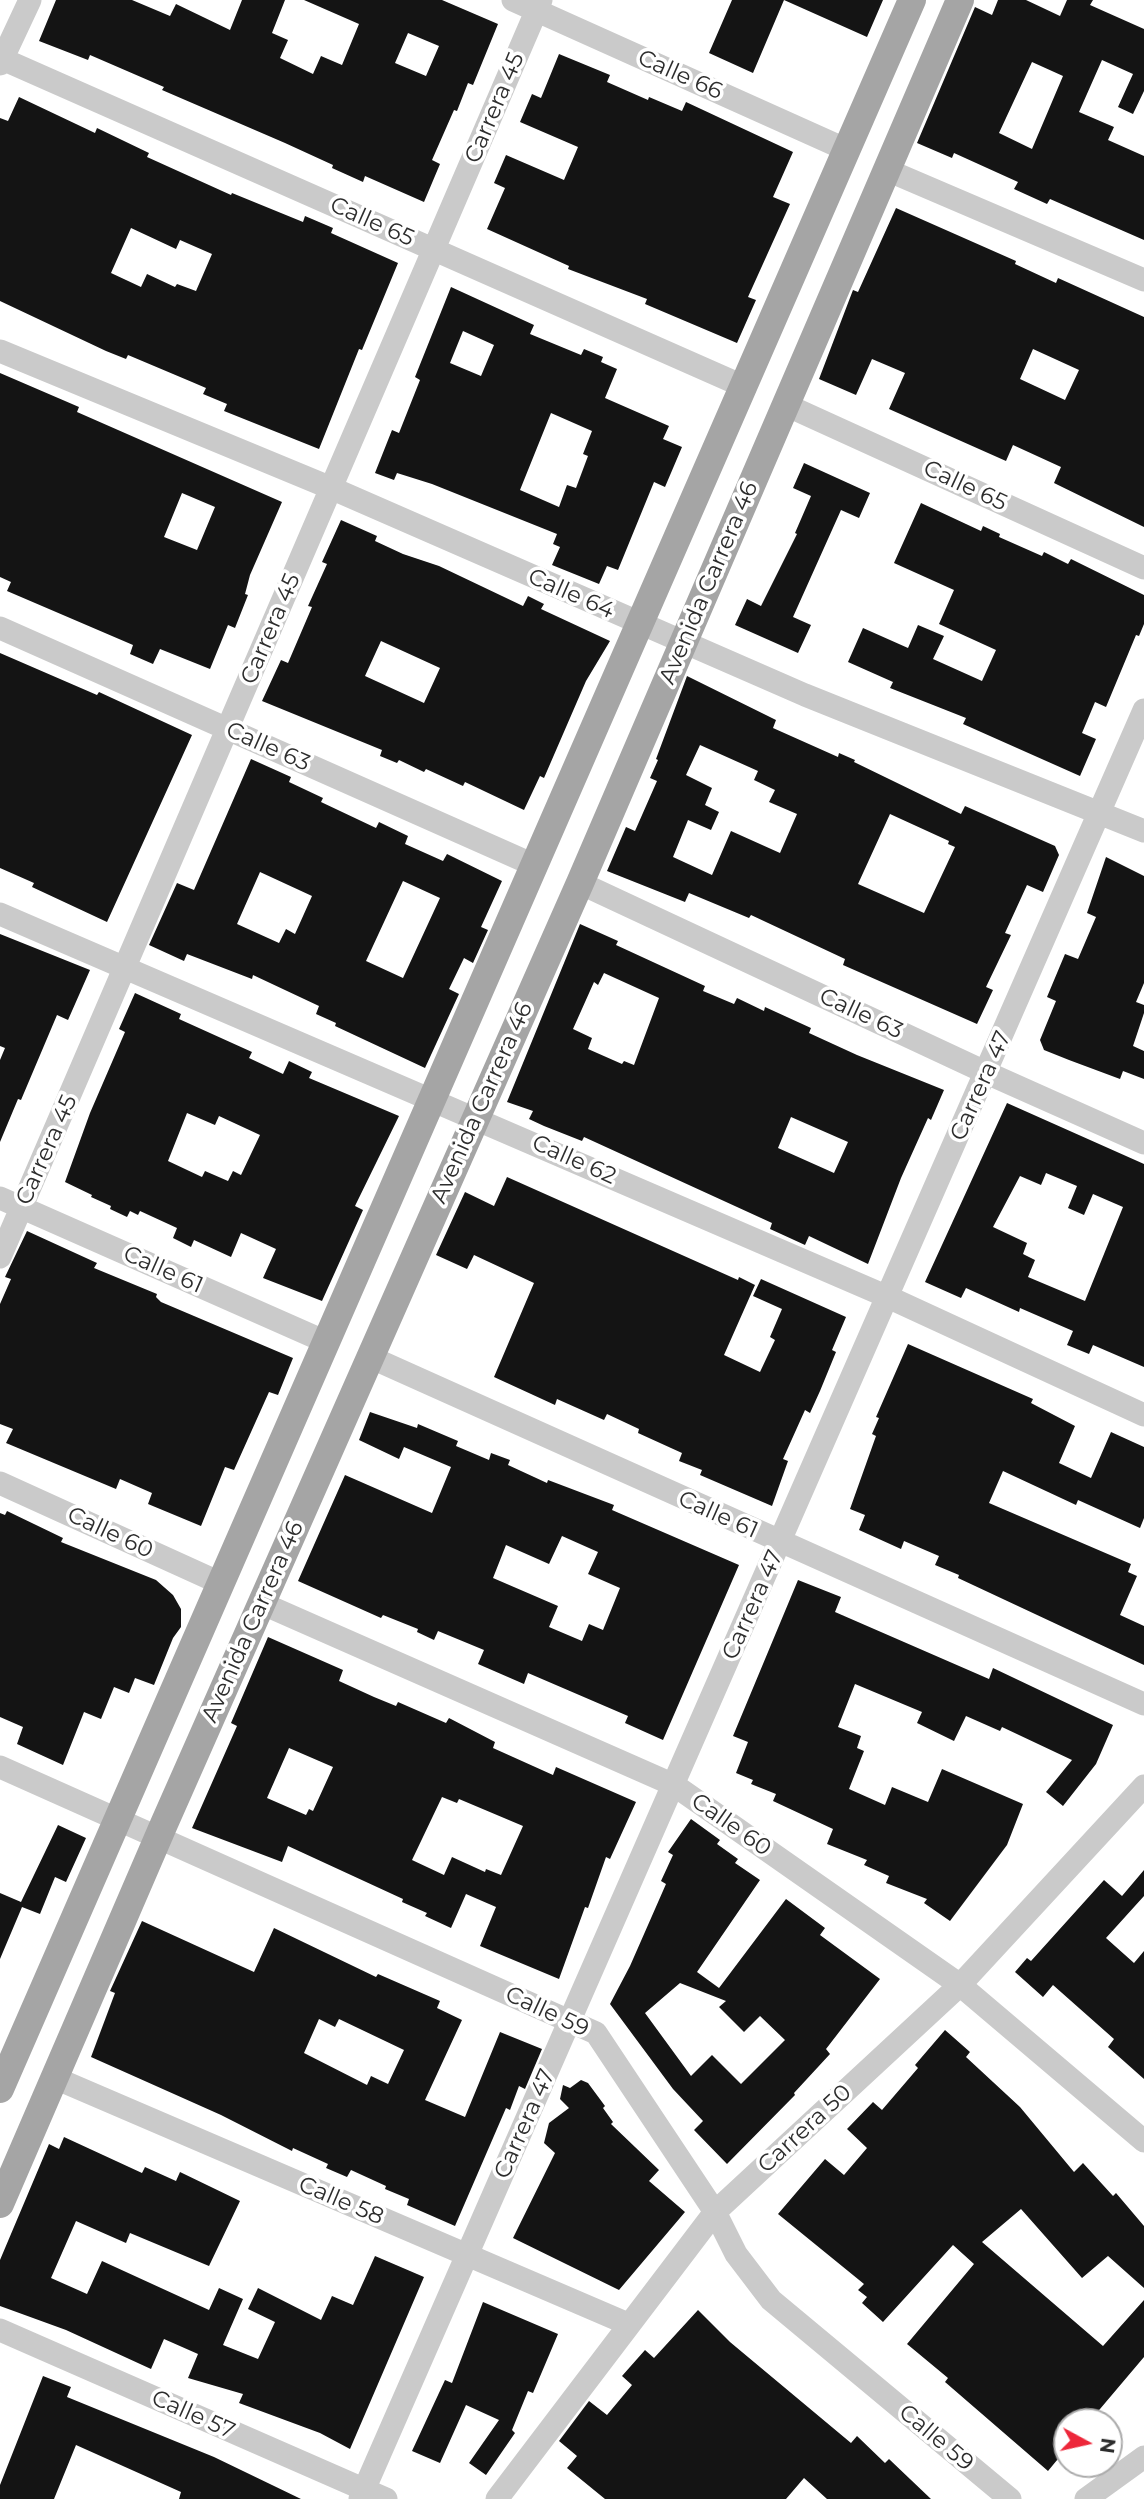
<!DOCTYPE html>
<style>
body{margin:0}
#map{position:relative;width:1144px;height:2499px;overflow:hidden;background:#fff;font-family:Montserrat,sans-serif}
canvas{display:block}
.north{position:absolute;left:1053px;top:2408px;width:70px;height:70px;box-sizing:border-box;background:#fff;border:2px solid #ababab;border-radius:50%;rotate:98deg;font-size:19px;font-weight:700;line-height:28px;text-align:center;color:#2d2d2d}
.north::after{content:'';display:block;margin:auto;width:24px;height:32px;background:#ed273a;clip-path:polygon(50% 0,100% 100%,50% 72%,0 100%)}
</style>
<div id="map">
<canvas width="1144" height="2499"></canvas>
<div class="north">N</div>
</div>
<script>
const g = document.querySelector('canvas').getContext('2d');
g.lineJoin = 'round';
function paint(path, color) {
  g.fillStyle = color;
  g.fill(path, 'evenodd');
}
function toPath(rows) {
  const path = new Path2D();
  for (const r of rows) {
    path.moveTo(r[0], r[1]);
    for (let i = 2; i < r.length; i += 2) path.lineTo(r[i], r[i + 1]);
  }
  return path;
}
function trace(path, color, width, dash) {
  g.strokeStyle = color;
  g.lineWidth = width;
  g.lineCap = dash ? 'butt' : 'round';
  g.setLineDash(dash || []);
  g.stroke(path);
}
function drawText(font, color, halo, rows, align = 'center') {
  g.font = font + ' Montserrat,sans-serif';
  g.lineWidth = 7;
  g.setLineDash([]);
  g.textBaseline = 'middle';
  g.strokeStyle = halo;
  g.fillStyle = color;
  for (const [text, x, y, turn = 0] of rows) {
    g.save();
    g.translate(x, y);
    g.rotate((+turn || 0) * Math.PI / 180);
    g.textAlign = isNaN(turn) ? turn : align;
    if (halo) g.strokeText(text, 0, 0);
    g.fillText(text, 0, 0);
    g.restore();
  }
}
paint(toPath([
 [56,0,132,0,170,16,176,4,230,30,242,0,285,0,272,33,288,40,280,58,313,74,321,56,342,65,359,24,304,0,442,0,498,24,473,85,468,83,457,111,454,110,432,160,440,164,424,202,365,176,363,182,332,168,333,165,285,143,162,90,164,87,90,55,88,60,39,41],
 [408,33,439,46,426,76,395,63],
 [732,0,883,0,867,37,784,0,753,73,709,53],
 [998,0,1026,0,1060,16,1067,0,1093,0,1090,5,1144,29,1144,91,1133,114,1118,107,1133,74,1102,60,1079,112,1114,127,1108,140,1144,156,1144,240,1050,199,1047,204,1014,189,1018,182,954,153,952,158,917,143,975,7,992,15],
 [1032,62,1063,76,1032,149,999,133],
 [559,54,610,75,607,82,648,100,649,97,682,111,686,102,793,152,773,197,790,204,748,297,756,300,737,343,645,304,647,299,568,269,569,266,487,229,505,188,494,183,506,155,564,180,578,147,520,122,532,94,541,98],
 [19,97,95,133,97,128,149,153,147,157,231,195,232,193,303,222,305,216,333,228,331,233,398,263,362,350,359,349,319,449,224,411,227,404,203,394,206,388,192,382,128,355,126,359,106,351,0,301,0,118,8,121],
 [131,228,176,249,180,240,212,254,196,291,177,284,175,287,147,274,141,287,111,273],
 [896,208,1016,261,1015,264,1056,283,1058,278,1144,317,1144,527,1054,483,1061,467,1013,445,1006,461,889,409,905,373,872,359,856,395,819,379,853,290,858,292],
 [1033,349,1079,370,1065,400,1020,379],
 [451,287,534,325,530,334,581,355,584,349,603,357,601,362,617,369,605,398,669,426,663,439,682,447,665,487,654,482,618,570,607,566,599,584,552,565,560,547,553,544,557,534,432,484,397,473,394,480,375,473,392,430,399,433,420,380,415,377],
 [463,331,494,345,481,376,450,363],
 [551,413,592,431,583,454,588,456,576,488,567,485,559,507,520,490],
 [0,373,79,407,77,412,282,502,250,575,245,594,248,595,235,628,228,625,210,669,160,649,153,664,130,654,133,645,7,591,11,582,0,577],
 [182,493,215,507,197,550,164,537],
 [804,463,870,493,859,518,841,510,793,617,811,625,798,653,735,625,747,599,761,606,797,534,795,533,811,496,793,488],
 [921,503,981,531,983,526,1000,534,999,537,1042,556,1044,552,1068,564,1071,559,1144,595,1144,624,1139,636,1136,635,1106,707,1095,702,1082,733,1096,739,1080,776,963,724,966,718,890,688,893,682,848,662,863,628,908,648,918,625,944,636,933,659,982,681,996,650,939,624,954,590,894,563],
 [341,520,377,536,375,541,403,554,439,566,523,606,528,596,544,604,541,609,610,641,586,681,544,778,540,776,524,810,465,782,463,786,426,769,424,772,399,760,397,763,380,756,382,750,262,701,281,660,288,663,312,607,308,606,327,564,322,562],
 [381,641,440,668,424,703,365,676],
 [0,653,97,695,99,692,192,735,107,922,32,887,34,883,0,868],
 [687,676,776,720,773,728,838,757,839,753,855,760,854,762,961,814,965,806,1055,846,1059,855,1043,892,1027,885,1005,933,1011,935,986,987,993,990,977,1024,843,965,845,959,751,915,749,918,689,893,685,902,607,871,626,827,635,831,657,781,650,778,658,760,656,759],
 [700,745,758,771,754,780,775,790,769,802,797,814,780,853,731,831,712,875,673,857,688,820,711,830,719,812,705,805,712,788,686,775],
 [890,814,949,841,948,844,955,847,924,913,858,884],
 [251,759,291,777,289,782,323,798,321,802,376,828,379,822,408,836,405,844,443,861,447,854,502,881,481,927,488,930,473,963,464,958,449,989,459,994,425,1068,335,1026,336,1023,316,1014,319,1006,253,975,252,979,187,954,184,961,149,945,177,883,194,890],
 [260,872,312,896,295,934,286,929,279,943,237,924],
 [403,881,440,898,403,978,366,961],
 [1106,857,1144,876,1144,983,1136,1002,1144,1005,1144,1013,1133,1046,1144,1051,1144,1079,1123,1071,1120,1079,1069,1060,1044,1050,1040,1040,1056,1001,1047,997,1065,954,1078,959,1096,917,1087,913],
 [580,924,618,941,616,945,705,986,703,991,734,1004,737,998,764,1011,765,1007,811,1028,809,1033,857,1055,944,1090,931,1120,928,1118,901,1178,868,1264,809,1236,805,1245,781,1234,770,1229,772,1223,584,1137,582,1141,544,1126,529,1119,533,1111,507,1102],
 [604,973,659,998,634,1065,624,1061,622,1064,588,1049,592,1038,573,1029,594,982,598,985],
 [791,1117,848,1142,834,1173,778,1148],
 [0,934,90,970,68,1020,57,1015,21,1100,18,1099,0,1142,0,1060,5,1048,0,1046],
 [135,993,181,1014,179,1019,252,1052,249,1058,283,1074,289,1061,312,1072,309,1078,399,1116,355,1206,363,1210,322,1301,263,1278,276,1249,241,1233,231,1257,194,1240,191,1247,173,1238,177,1228,140,1211,138,1215,130,1211,127,1217,110,1209,111,1206,91,1197,92,1195,65,1182,90,1113,125,1032,119,1029],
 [187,1113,215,1125,219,1116,260,1135,241,1175,233,1171,228,1181,205,1171,202,1177,168,1161],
 [1007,1103,1144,1164,1144,1367,1093,1345,1089,1354,1067,1345,1073,1331,1020,1308,1019,1312,966,1288,961,1298,925,1282],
 [1046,1173,1077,1186,1068,1208,1084,1215,1093,1194,1123,1207,1085,1301,1028,1277,1035,1260,1023,1254,1027,1243,993,1227,1020,1176,1041,1185],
 [507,1177,738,1280,739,1277,755,1285,724,1355,760,1372,775,1340,770,1337,782,1309,753,1296,761,1279,846,1317,832,1350,836,1352,820,1391,810,1413,805,1410,783,1459,788,1461,772,1506,700,1475,702,1470,679,1461,682,1453,638,1433,639,1429,607,1414,604,1420,557,1399,555,1405,494,1377,534,1283,474,1255,467,1269,436,1255,465,1192,494,1206],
 [27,1231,97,1263,94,1268,157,1294,156,1297,161,1302,293,1358,278,1395,269,1392,234,1470,225,1467,201,1526,148,1504,152,1493,120,1479,116,1489,6,1443,13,1429,0,1424,0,1304,11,1279,5,1277],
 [908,1344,1033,1399,1031,1403,1075,1426,1059,1463,1091,1478,1111,1432,1144,1447,1144,1518,1140,1528,1078,1500,1076,1505,1003,1471,989,1503,1131,1564,1128,1572,1137,1576,1120,1615,1144,1626,1144,1665,958,1578,959,1575,935,1565,939,1556,904,1541,901,1549,859,1530,865,1515,850,1509,876,1436,872,1434,879,1418,876,1417],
 [370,1412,417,1428,418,1424,458,1441,456,1446,489,1460,491,1453,510,1460,508,1465,547,1483,548,1480,614,1505,612,1510,739,1565,663,1740,625,1723,628,1716,528,1673,524,1684,478,1664,484,1650,438,1631,434,1640,417,1632,418,1629,383,1615,381,1618,298,1581,345,1475,432,1513,451,1467,404,1447,399,1459,359,1440],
 [562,1536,598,1552,588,1574,620,1588,603,1630,589,1624,582,1641,549,1627,558,1606,493,1578,506,1545,549,1564],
 [7,1511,63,1538,61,1542,156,1580,173,1595,181,1609,181,1627,173,1638,154,1685,135,1678,129,1693,114,1687,101,1719,84,1712,63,1765,17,1744,23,1727,0,1717,0,1513,5,1515],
 [798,1580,841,1597,835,1612,989,1679,993,1668,1113,1725,1096,1764,1063,1806,1046,1792,1072,1760,1002,1727,1000,1731,966,1716,954,1741,917,1723,922,1712,855,1684,838,1727,861,1736,857,1748,864,1751,849,1789,885,1805,892,1787,928,1802,942,1769,1023,1804,1007,1845,950,1921,924,1903,927,1899,886,1883,889,1876,864,1865,867,1860,827,1844,833,1829,773,1801,776,1794,751,1784,753,1780,736,1773,748,1742,733,1736],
 [268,1637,343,1670,339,1681,374,1697,396,1706,398,1702,446,1723,449,1718,495,1742,493,1748,553,1775,556,1767,636,1802,610,1859,606,1857,588,1908,585,1907,559,1979,480,1946,496,1907,466,1894,451,1928,425,1916,427,1913,402,1902,403,1899,288,1846,282,1862,192,1828,237,1726,231,1723],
 [289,1748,333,1767,313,1811,309,1809,306,1815,267,1798],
 [442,1797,457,1803,459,1799,523,1826,501,1875,486,1869,485,1872,452,1857,444,1875,412,1860],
 [691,1819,720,1840,717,1844,738,1859,735,1863,760,1880,697,1972,719,1988,786,1899,825,1928,820,1935,880,1979,826,2049,830,2054,794,2093,795,2095,727,2164,694,2130,703,2121,673,2089,610,2004,630,1966,666,1884,661,1881,673,1855,668,1852],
 [680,1983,726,2001,719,2007,744,2032,760,2016,785,2040,741,2084,712,2055,691,2076,645,2013],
 [58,1825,86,1838,66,1882,55,1877,40,1914,22,1907,0,1959,0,1893,21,1902],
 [1144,1870,1144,1896,1106,1938,1134,1963,1144,1951,1144,2079,1108,2047,1114,2039,1053,1985,1043,1997,1015,1972,1027,1958,1031,1961,1104,1880,1122,1896],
 [142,1921,254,1972,274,1928,376,1977,378,1974,440,2001,437,2008,462,2020,425,2100,465,2117,500,2032,542,2049,525,2089,519,2086,510,2110,506,2108,455,2226,407,2205,409,2199,385,2189,386,2186,351,2170,347,2177,326,2168,328,2164,293,2148,292,2151,221,2115,91,2057,115,1993,110,1991],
 [319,2019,335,2027,339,2019,404,2050,388,2084,371,2076,367,2085,304,2053],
 [945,2030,970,2052,966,2057,1020,2107,1074,2172,1083,2163,1113,2196,1116,2193,1144,2226,1144,2288,1108,2256,1082,2278,1021,2209,982,2242,1103,2346,1144,2300,1144,2357,1089,2422,1067,2422,1067,2448,1048,2471,945,2382,948,2378,907,2344,974,2264,953,2245,883,2322,862,2303,867,2297,858,2290,864,2284,778,2214,825,2159,844,2175,867,2148,847,2129,873,2102,882,2110,918,2068,915,2065],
 [581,2080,588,2083,605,2106,603,2108,613,2122,611,2124,659,2170,649,2181,685,2212,619,2290,513,2238,555,2153,544,2143,549,2123,569,2108,560,2099,563,2085,570,2088],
 [64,2137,142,2173,145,2167,176,2181,180,2172,240,2201,209,2266,130,2233,126,2243,76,2221,51,2278,87,2294,102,2261,209,2310,219,2288,243,2299,223,2345,258,2359,275,2322,248,2309,258,2288,321,2320,332,2296,353,2305,375,2256,424,2277,350,2449,320,2433,239,2403,243,2394,188,2378,198,2354,164,2339,151,2369,66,2330,0,2306,0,2260,49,2144,59,2149],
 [483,2302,558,2334,533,2393,528,2391,512,2430,515,2433,486,2475,469,2463,499,2420,466,2405,440,2463,412,2451,445,2380,452,2383],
 [698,2310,730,2342,851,2443,857,2436,885,2463,889,2459,931,2499,827,2499,804,2478,786,2499,605,2499,567,2468,577,2456,559,2441,589,2401,607,2415,632,2385,622,2376,645,2350,654,2358],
 [43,2376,71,2387,67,2397,214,2457,301,2499,179,2499,181,2492,76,2445,54,2499,0,2499,0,2485]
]), '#141414');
trace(toPath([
 [513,0,847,150],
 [0,58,745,387],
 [0,64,30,0],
 [887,170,1144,280],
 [0,351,331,488,805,695,1144,831],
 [786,405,1144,568],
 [0,628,536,866],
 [580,883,987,1073,1144,1143],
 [0,914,888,1297,1144,1415],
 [0,1198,326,1342],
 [0,1257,541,0],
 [370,1357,1144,1704],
 [0,1483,220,1583],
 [261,1603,674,1785,960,1985,1144,2141],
 [0,1767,596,2033,715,2212,736,2254,771,2300,1010,2499],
 [55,2078,628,2324],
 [0,2330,386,2499],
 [360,2499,1144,710],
 [497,2499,715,2212,960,1985,1144,1786],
 [1086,2499,1144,2457]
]), '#cacaca', 23);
trace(toPath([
 [0,2089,912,0],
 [0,2204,164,1824,580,883,960,0]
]), '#a5a5a5', 28);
drawText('23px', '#2d2d2d', '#fff', [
 ["Calle 66",680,75,24],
 ["Carrera 45",495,108,-67],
 ["Calle 65",372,222,24],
 ["Calle 65",965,486,25],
 ["Avenida Carrera 46",709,583,-67],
 ["Calle 64",571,594,24],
 ["Carrera 45",271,629,-67],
 ["Calle 63",268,747,24],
 ["Calle 63",861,1014,25],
 ["Carrera 47",981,1086,-66],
 ["Avenida Carrera 46",482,1103,-66],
 ["Carrera 45",47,1150,-66],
 ["Calle 62",574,1160,24],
 ["Calle 61",163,1270,24],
 ["Calle 61",718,1515,24],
 ["Calle 60",110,1533,25],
 ["Carrera 47",753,1605,-66],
 ["Avenida Carrera 46",253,1622,-66],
 ["Calle 60",731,1825,35],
 ["Calle 59",547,2012,25],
 ["Carrera 47",525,2124,-66],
 ["Carrera 50",805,2129,-43],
 ["Calle 58",341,2201,23],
 ["Calle 57",193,2415,24],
 ["Calle 59",936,2438,40]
]);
</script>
